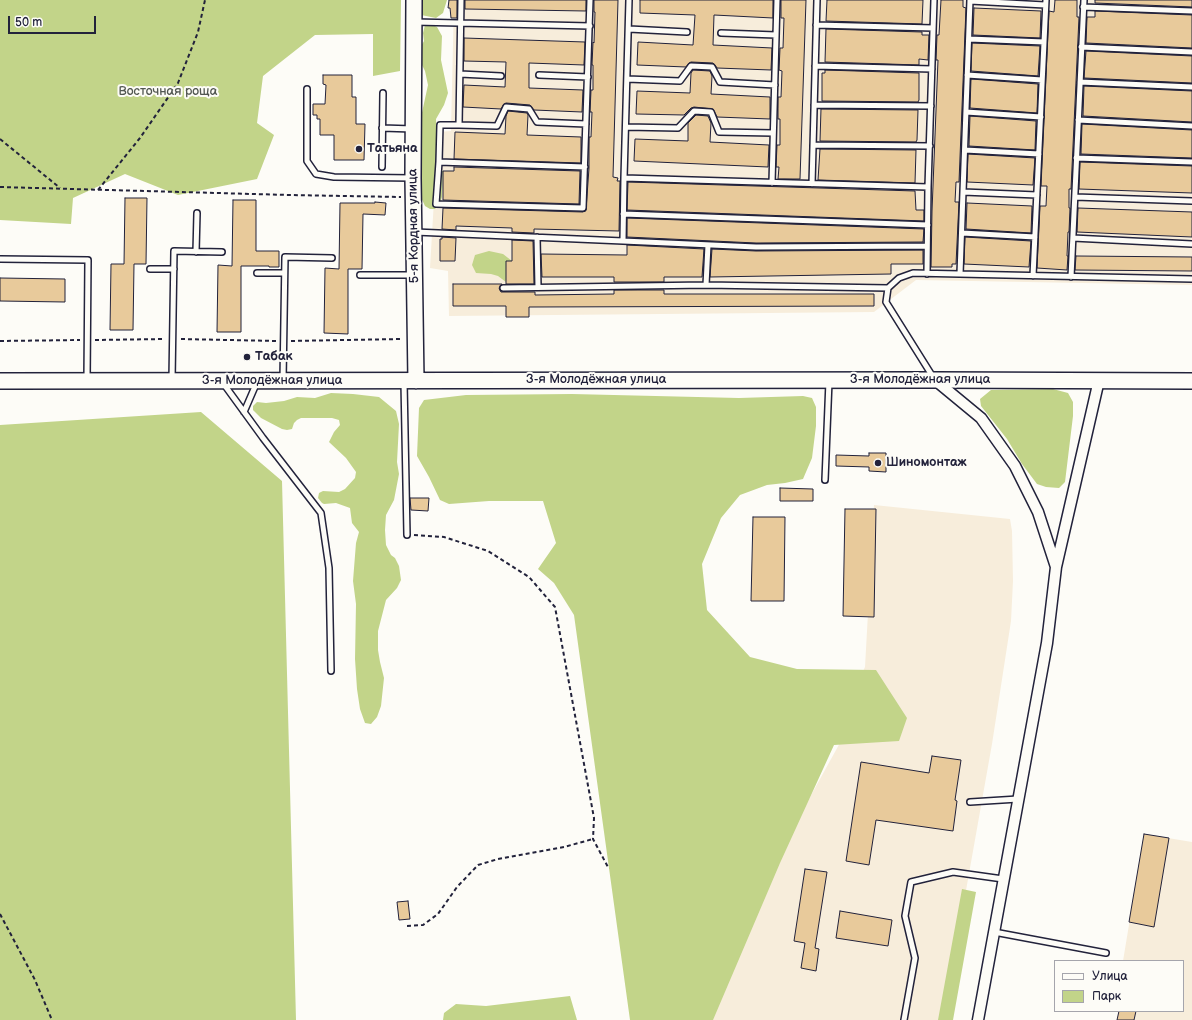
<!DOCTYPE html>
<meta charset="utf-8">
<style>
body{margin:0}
#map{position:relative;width:1192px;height:1020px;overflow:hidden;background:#fdfcf7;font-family:"Balsamiq Sans",sans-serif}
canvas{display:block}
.legend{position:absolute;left:1054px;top:960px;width:130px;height:52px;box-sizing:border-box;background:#fdfcf7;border:1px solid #a5a5ac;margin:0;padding:5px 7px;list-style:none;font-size:12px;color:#22223b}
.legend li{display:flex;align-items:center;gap:8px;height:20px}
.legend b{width:20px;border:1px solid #a5a5ac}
.scale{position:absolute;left:8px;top:16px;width:88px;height:18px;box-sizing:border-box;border:2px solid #22223b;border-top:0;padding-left:5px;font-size:12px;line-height:14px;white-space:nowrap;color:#22223b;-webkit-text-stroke:3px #fdfcf7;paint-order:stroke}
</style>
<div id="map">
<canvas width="1192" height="1020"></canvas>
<ul class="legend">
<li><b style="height:5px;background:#fdfcf7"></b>Улица</li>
<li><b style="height:11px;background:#c2d489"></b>Парк</li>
</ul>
<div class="scale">50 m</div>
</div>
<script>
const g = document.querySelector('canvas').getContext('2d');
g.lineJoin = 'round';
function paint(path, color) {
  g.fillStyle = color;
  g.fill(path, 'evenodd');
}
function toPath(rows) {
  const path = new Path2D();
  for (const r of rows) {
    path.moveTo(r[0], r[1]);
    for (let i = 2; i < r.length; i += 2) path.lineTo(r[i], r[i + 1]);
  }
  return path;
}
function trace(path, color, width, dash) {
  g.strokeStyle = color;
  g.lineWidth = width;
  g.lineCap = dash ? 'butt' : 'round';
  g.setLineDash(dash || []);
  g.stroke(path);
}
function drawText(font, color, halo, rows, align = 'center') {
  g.font = font + ' "Balsamiq Sans",sans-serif';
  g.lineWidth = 4;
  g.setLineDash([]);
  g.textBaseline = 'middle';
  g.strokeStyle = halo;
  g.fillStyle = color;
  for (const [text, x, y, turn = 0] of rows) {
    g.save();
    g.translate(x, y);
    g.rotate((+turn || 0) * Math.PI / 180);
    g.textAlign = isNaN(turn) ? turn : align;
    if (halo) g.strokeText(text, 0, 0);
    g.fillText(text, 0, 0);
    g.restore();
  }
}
paint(toPath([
 [454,0,1192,0,1192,285,916,280,874,312,449,316,448,271,430,268,438,132,451,131],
 [874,505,1010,519,1012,531,1013,581,1011,621,992,744,943,1020,684,1020,705,987,841,741,831,738,865,667],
 [1144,834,1192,842,1192,1020,1117,1020,1119,1011,1183,1011,1183,961,1123,961]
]), '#f7eddb');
paint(toPath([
 [0,0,401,0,400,71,373,76,373,34,315,35,263,76,257,123,274,135,257,179,178,195,125,174,73,198,71,224,0,220],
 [421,0,447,0,443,13,436,18,421,15],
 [431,24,437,27,442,36,441,60,448,93,444,105,436,119,437,159,440,170,443,171,442,197,440,202,435,209,430,209,425,206,418,191,416,140,428,85,425,71,421,63,419,50,424,41,423,33,425,25],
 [489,251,503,254,512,261,506,261,506,282,498,276,491,274,476,273,472,265,475,255],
 [1053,389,1068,393,1073,402,1073,416,1065,482,1059,488,1046,487,1037,484,1022,464,1007,439,981,406,980,399,991,390],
 [331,393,353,394,379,397,396,411,399,424,397,462,399,474,394,500,386,515,385,530,386,545,391,555,395,558,399,566,401,580,397,588,386,600,378,631,378,650,380,662,384,678,381,706,377,717,371,724,365,723,360,709,357,689,355,659,356,604,353,581,356,543,359,532,352,523,350,508,336,503,324,504,322,503,318,498,319,493,323,491,339,492,345,489,355,478,356,472,346,458,329,442,334,432,340,425,339,420,332,418,301,418,297,420,294,423,292,429,287,430,282,429,261,418,253,410,253,406,257,402,266,403,284,401,297,397,315,398],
 [572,394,739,398,803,396,812,398,816,407,816,426,812,458,803,479,785,483,767,485,740,495,721,518,702,564,707,610,750,657,797,669,876,670,907,718,899,741,834,745,780,863,713,1020,630,1020,574,615,554,583,538,569,556,543,543,501,489,501,449,504,440,500,429,477,417,456,419,408,424,400,466,395],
 [201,412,282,481,296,1020,0,1020,0,425],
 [962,889,976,892,953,1020,938,1020],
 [570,996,577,1020,443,1020,444,1013,456,1004,486,1006]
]), '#c2d489');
const building = toPath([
 [449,0,457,0,457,18,451,18,450,8,448,8,449,0],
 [465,0,586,0,586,11,465,9,465,0],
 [594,0,618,0,613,177,618,178,617,181,620,181,619,231,534,229,534,233,512,232,512,228,456,226,456,230,442,229,443,208,583,212,586,210,589,168,589,137,591,137,592,112,590,112,591,90,593,90,593,65,592,65,593,42,594,43,595,12,594,12,594,0],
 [640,0,773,0,773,18,714,15,713,45,772,48,771,70,717,68,715,65,713,63,691,62,689,63,686,67,637,65,638,42,693,45,695,15,640,13,640,0],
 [781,0,806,0,800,179,778,179,779,167,776,167,777,145,780,145,780,119,778,119,778,97,781,97,782,71,779,70,780,48,783,48,784,18,781,18,781,0],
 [827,0,923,0,922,24,826,21,827,0],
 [941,0,963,0,963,7,966,8,959,182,956,182,955,202,959,202,956,264,952,264,952,267,931,267,932,211,938,60,936,60,937,35,939,35,941,0],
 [1055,0,1077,0,1077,17,1079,17,1071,189,1069,189,1069,208,1070,208,1069,232,1068,232,1067,256,1068,256,1067,270,1037,268,1040,206,1046,206,1047,186,1041,186,1049,11,1054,12,1055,0],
 [1095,0,1192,0,1192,7,1095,3,1095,0],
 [974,8,1041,11,1040,38,973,35,974,8],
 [1095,11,1192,15,1192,48,1086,43,1087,17,1095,17,1095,11],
 [826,29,922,32,922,35,929,35,928,60,919,59,919,65,825,62,826,29],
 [464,38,585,42,584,65,529,63,529,88,583,90,582,112,534,110,530,105,506,103,504,104,501,109,463,107,464,85,505,87,506,62,464,61,464,38],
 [972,43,1040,46,1038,76,971,71,972,43],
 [1086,51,1192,56,1192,83,1084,78,1086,51],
 [693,70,710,71,712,76,711,94,770,97,770,119,717,117,713,109,694,107,691,108,684,115,636,114,637,91,690,93,691,73,693,70],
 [825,70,919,73,919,100,918,102,822,101,822,73,825,73,825,70],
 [323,75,352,75,352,97,356,97,356,124,365,124,364,160,334,160,334,135,320,135,320,119,317,119,317,115,313,115,313,104,325,104,326,85,323,84,323,75],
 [971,79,1038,84,1037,113,970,108,971,79],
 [1084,86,1192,91,1192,122,1083,116,1084,86],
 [821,109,918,110,917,140,916,142,820,141,821,109],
 [508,111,527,113,528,115,527,135,581,137,581,163,454,159,455,132,505,134,506,116,508,111],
 [696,115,708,116,711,123,710,142,769,145,768,167,634,161,635,139,688,141,688,123,696,115],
 [970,116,1036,121,1035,150,969,146,970,116],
 [1082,124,1192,130,1192,158,1081,154,1082,124],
 [820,149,916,150,915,183,818,180,820,149],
 [968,154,1035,158,1033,185,967,182,968,154],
 [1080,162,1192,166,1192,193,1079,189,1080,162],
 [454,167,580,171,579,204,443,200,443,171,454,171,454,167],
 [628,182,915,191,916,210,924,210,924,221,627,210,628,182],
 [125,198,147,198,146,264,134,264,133,330,110,330,111,264,124,264,125,198],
 [233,200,256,200,256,251,279,251,279,267,269,267,269,266,241,266,241,332,217,332,218,265,232,266,233,200],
 [375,202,386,203,385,215,363,214,362,269,348,269,348,334,324,333,325,268,339,269,340,203,375,203,375,202],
 [967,203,1032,206,1031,233,966,229,967,203],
 [1078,208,1192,212,1192,237,1077,232,1078,208],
 [627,218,924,229,923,242,756,243,627,237,627,218],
 [442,237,456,238,455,261,440,261,440,239,442,239,442,237],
 [965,237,1031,241,1029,267,964,264,965,237],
 [512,240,533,241,534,284,506,284,506,261,512,261,512,240],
 [627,245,704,249,702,277,664,277,664,282,614,282,614,277,542,277,541,254,627,255,627,245],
 [712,249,756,251,923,250,923,264,891,264,891,274,710,277,712,249],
 [1076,256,1192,257,1192,271,1075,270,1076,256],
 [0,278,65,279,65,302,0,301,0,278],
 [453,284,502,284,499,288,501,292,535,292,535,295,614,294,614,290,664,290,664,294,874,294,874,306,529,307,529,317,506,317,506,306,453,306,453,284],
 [869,453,886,453,886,472,869,471,869,467,836,466,836,455,869,456,869,453],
 [780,488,813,489,813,501,780,501,780,488],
 [410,498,429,498,428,511,411,510,410,498],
 [845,509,876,509,874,617,843,616,845,509],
 [753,517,785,517,784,601,751,601,753,517],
 [932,756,961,760,955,800,957,801,953,831,876,820,869,865,846,861,861,762,929,773,932,756],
 [1144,834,1169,838,1154,927,1129,922,1144,834],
 [805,869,827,872,815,948,819,949,816,971,801,968,805,943,794,941,805,869],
 [408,901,410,919,399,920,397,902,408,901],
 [840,911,892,920,888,946,836,938,840,911],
 [1119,1011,1136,1011,1134,1020,1117,1020,1119,1011]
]);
paint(building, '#e8ca9b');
trace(building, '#22223b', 1);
const service = toPath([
 [461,0,459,125,440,125,439,162,585,167],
 [970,1,1045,5],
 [1083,7,1192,11],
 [415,22,590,26],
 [816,25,933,28],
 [629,29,687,32],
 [721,33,776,35],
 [969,39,1044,42],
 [1081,47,1192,52],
 [815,66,932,69],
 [460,74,501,76],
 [539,75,588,77],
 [967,75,1042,80],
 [627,79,680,81,691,66,712,67,720,82,775,85],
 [1080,82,1192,87],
 [307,89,307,161,316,174,334,177,412,178],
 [814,105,931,106],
 [966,112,1041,117],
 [1078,120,1192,126],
 [459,125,497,126,506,107,529,109,537,122,586,124],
 [626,127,678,128,694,111,711,112,719,132,773,133],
 [382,128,413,129],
 [813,145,930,146],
 [965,150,1039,154],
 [1076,158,1192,162],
 [439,162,436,204,583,208,590,0],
 [382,167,383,93],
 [624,178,629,0],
 [772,183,777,0],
 [812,184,817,0],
 [963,192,1037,195],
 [1075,197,1192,201],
 [623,214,928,225],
 [415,232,623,241,624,178,928,187,934,0],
 [962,233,1035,237],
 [537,237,538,287],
 [1073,238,1192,244],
 [623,241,756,247,927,246],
 [196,252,197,213],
 [0,259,88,260,87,380],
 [150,269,174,269],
 [257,273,284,273],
 [927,274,928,187],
 [960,274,970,0],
 [360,275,413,275],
 [1033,276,1046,0],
 [1071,277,1084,0],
 [706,285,708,245],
 [503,288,706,285,888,288],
 [933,377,886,302,888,288,899,278,913,273,1192,279],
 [172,380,174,251,222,252],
 [283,380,285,257,332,258],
 [404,382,407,535],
 [223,383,263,438,321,513,329,568,331,671],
 [244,412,257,382],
 [825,480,829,381],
 [970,802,1018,799],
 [994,932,1106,953],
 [904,1020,915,958,905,916,911,882,953,872,1003,879]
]);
const minor = toPath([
 [935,380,981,418,1015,466,1038,512,1056,567],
 [978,1020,1047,643,1056,567,1099,380]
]);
const secondary = toPath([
 [414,0,413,178,416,381],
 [0,381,935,380,1192,381]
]);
trace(service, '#22223b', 8);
trace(minor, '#22223b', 13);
trace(secondary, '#22223b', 18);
trace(toPath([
 [0,139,60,188],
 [0,187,289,195,401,197],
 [98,190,140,138,178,83,198,32,205,0],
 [181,339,276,341],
 [95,340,164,339],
 [0,341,80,340],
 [291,341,402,339],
 [414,535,444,537,488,551,529,577,555,607,594,818,593,839,609,869],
 [0,914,35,980,52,1020],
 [407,926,423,925,438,914,457,887,478,865,498,859,564,847,593,839]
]), '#22223b', 2, [4, 3]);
trace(service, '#fdfcf7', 5);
trace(minor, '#fdfcf7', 10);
trace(secondary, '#fdfcf7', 15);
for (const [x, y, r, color] of [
 [359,149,4,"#22223b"],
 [247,357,4,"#22223b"],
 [878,463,4,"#22223b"]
]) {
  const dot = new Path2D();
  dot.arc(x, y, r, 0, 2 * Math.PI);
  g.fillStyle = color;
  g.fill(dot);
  trace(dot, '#fdfcf7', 1.5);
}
drawText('13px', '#525752', '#fdfcf7', [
 ["Восточная роща",168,92]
]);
drawText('bold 13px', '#22223b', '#fdfcf7', [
 ["Татьяна",367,149],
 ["Табак",255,357],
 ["Шиномонтаж",886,463]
], 'left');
drawText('13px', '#22223b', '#fdfcf7', [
 ["5-я Кордная улица",414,226,-91],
 ["3-я Молодёжная улица",596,380],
 ["3-я Молодёжная улица",920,380],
 ["3-я Молодёжная улица",272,381]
]);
</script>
